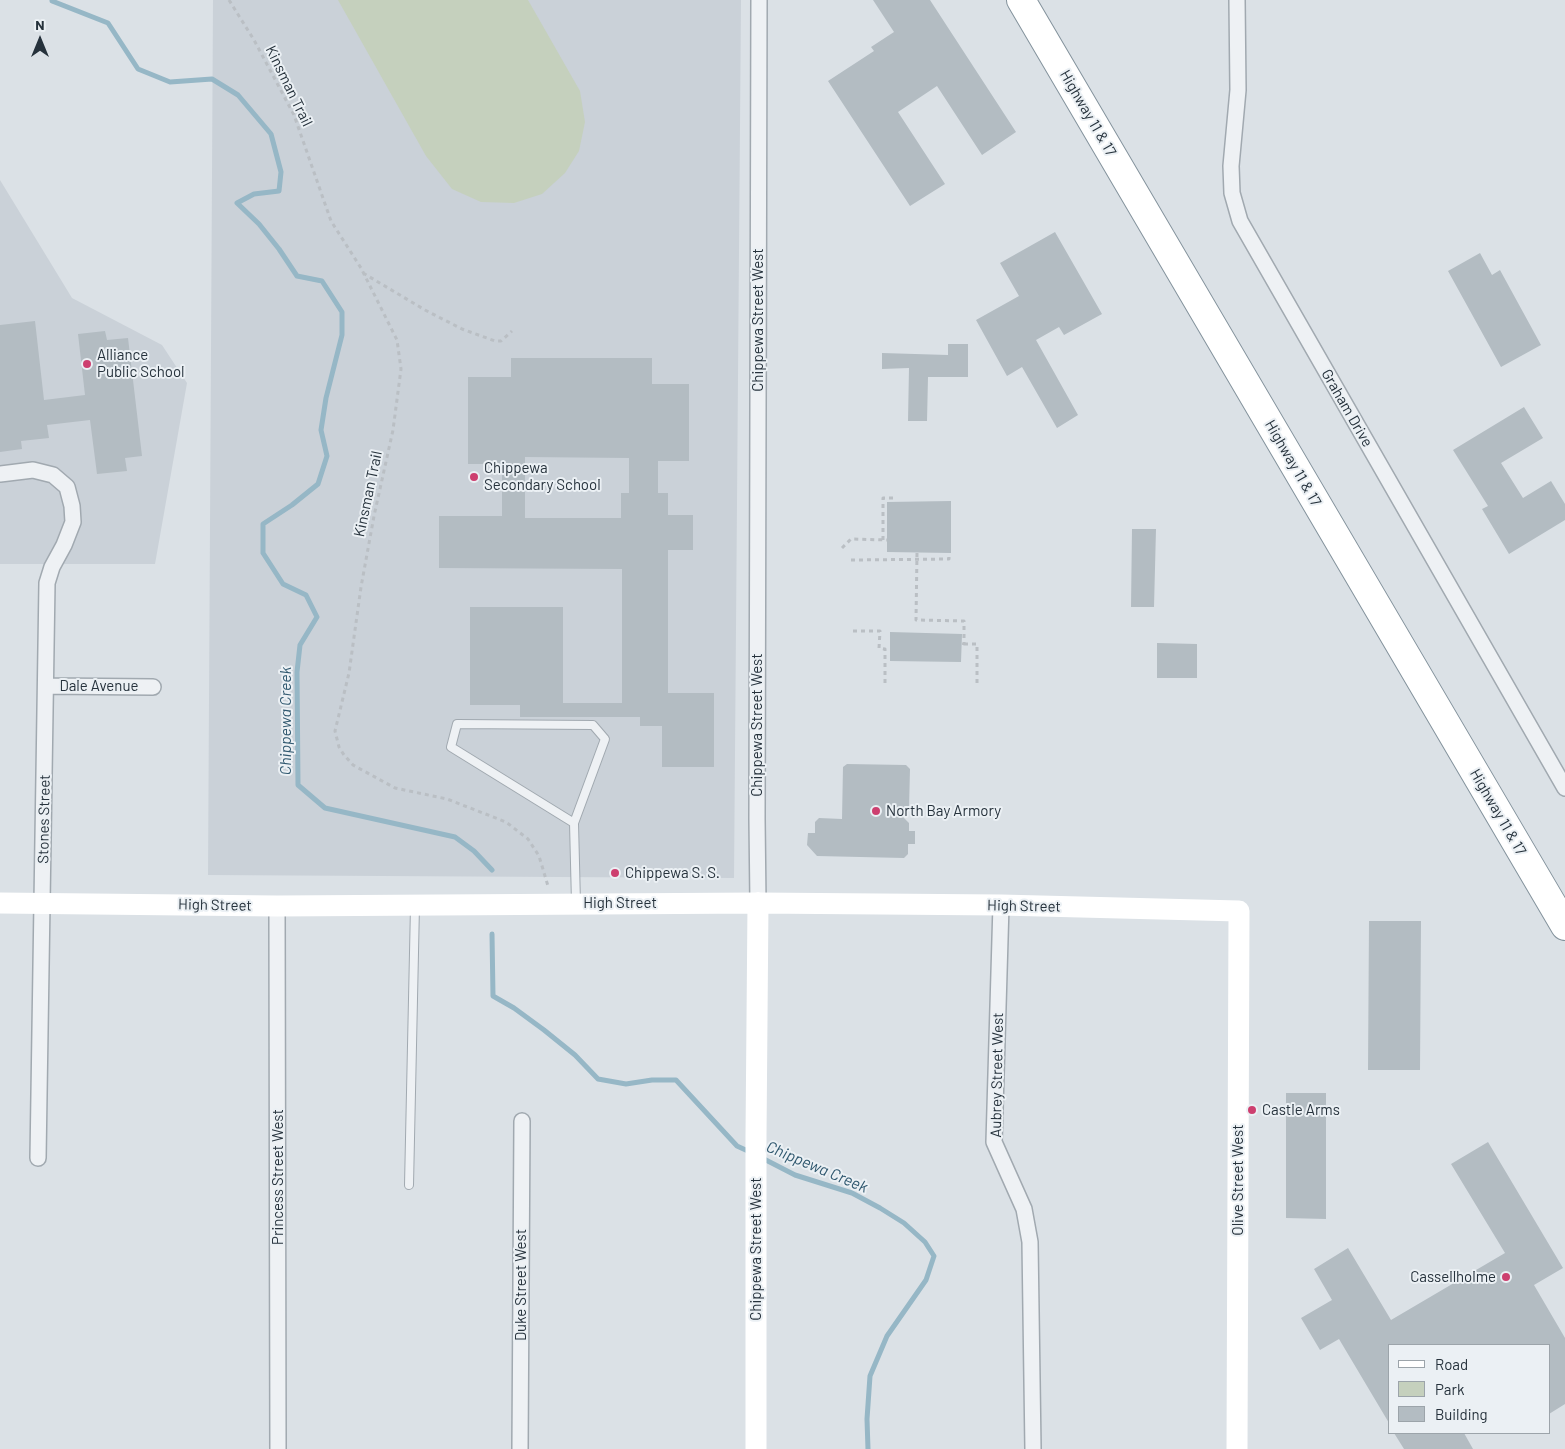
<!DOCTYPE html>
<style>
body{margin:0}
#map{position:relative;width:1565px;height:1449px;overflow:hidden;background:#dbe1e6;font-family:Barlow,sans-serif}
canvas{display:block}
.legend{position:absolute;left:1388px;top:1344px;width:162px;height:90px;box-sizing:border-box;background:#ebf0f4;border:1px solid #9ca4aa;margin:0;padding:6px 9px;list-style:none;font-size:15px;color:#26323c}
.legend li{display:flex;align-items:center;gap:10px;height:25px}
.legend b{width:25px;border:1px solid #9ca4aa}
.north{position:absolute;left:15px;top:15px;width:50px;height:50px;-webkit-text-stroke:4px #ebf0f4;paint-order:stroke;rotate:0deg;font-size:14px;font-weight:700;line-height:20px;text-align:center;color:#26323c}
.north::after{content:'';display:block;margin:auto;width:18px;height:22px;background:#26323c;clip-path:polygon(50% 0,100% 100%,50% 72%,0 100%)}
</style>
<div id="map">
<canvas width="1565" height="1449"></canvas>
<ul class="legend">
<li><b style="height:6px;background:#fff"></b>Road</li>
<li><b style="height:14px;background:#c5d0bd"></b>Park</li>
<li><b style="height:14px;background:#b3bcc2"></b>Building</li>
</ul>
<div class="north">N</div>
</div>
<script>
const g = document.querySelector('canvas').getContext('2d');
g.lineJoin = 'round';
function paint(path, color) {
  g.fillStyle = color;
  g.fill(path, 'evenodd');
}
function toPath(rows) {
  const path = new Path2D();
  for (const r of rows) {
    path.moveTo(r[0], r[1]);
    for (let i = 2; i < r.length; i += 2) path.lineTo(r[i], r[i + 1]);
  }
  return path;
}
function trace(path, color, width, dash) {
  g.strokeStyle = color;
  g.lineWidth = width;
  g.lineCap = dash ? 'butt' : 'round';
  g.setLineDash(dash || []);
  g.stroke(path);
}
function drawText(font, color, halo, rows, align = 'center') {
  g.font = font + ' Barlow,sans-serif';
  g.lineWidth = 4;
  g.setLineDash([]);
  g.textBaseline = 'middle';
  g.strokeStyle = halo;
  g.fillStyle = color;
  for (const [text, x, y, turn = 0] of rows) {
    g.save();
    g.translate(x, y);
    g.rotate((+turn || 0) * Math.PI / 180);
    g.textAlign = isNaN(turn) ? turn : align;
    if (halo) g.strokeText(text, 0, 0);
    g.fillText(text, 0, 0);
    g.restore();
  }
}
paint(toPath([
 [213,0,741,0,734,878,208,875],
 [0,180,72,298,162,345,187,383,155,564,0,564]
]), '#cad1d8');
paint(toPath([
 [338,0,528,0,580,91,585,122,579,151,565,173,542,194,514,203,481,202,452,189,426,156]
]), '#c5d0bd');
trace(toPath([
 [52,0,52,1,108,23,138,69,170,82,212,79,238,95,271,134,281,172,279,191,254,194,237,203,259,224,279,249,297,276,322,281,342,312,342,335,326,398,321,430,327,456,318,484,292,505,263,524,263,553,283,584,306,595,317,617,300,645,297,672,298,785,325,808,455,837,474,851,492,870],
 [492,934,493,996,514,1008,544,1030,575,1055,598,1079,626,1084,652,1080,676,1080,737,1146,750,1152],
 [762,1158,795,1175,852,1193,880,1208,904,1223,925,1242,934,1256,926,1280,887,1336,870,1376,867,1419,868,1449]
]), '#96b7c6', 5);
paint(toPath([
 [873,0,930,0,1016,132,982,155,937,86,898,112,945,184,910,206,828,81,874,51,871,47,894,32],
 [1055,232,1102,314,1064,335,1059,327,1036,340,1078,415,1057,428,1022,367,1007,376,976,320,1019,296,1000,263],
 [1480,253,1492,275,1500,270,1541,345,1501,367,1448,271],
 [35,321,44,400,85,395,78,334,105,331,107,340,128,338,142,456,125,458,127,471,97,474,90,420,47,425,49,438,21,441,22,449,0,452,0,325],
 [948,344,968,344,968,377,928,377,927,421,908,421,909,368,882,369,882,353,948,355],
 [511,358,652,358,652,384,689,384,689,461,658,461,658,493,668,493,668,515,693,515,693,550,668,550,668,693,714,693,714,767,662,767,662,726,640,726,640,717,520,717,520,705,470,705,470,607,563,607,563,703,622,703,622,569,439,568,439,516,502,516,502,464,468,464,468,377,511,377],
 [525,457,629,458,629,493,621,493,621,518,525,518],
 [1524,407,1543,438,1501,463,1523,498,1551,481,1565,504,1565,520,1509,554,1482,509,1488,506,1453,450],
 [951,501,951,553,887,552,887,502],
 [1132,529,1156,529,1154,607,1131,607],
 [890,632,962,634,961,662,890,661],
 [1157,643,1197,644,1197,678,1157,678],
 [847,764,906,765,910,769,909,809,902,816,909,823,909,831,915,831,915,844,908,844,908,854,904,858,817,856,807,845,808,833,815,833,815,822,819,818,842,819,843,767],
 [1369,921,1421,921,1420,1070,1368,1070],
 [1286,1093,1326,1093,1326,1219,1286,1218],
 [1488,1142,1563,1268,1534,1285,1565,1338,1565,1404,1549,1414,1549,1345,1389,1345,1389,1423,1339,1339,1320,1350,1301,1318,1332,1300,1314,1269,1348,1248,1391,1320,1505,1253,1451,1164],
 [1394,1433,1464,1433,1473,1449,1404,1449]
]), '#b3bcc2');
const lane = toPath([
 [574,823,451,747,457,724,593,725,605,739,574,823,576,903],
 [409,1185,415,906]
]);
const street = toPath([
 [1237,0,1238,90,1231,166,1232,193,1240,221,1565,788],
 [0,474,33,470,53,475,67,487,72,506,73,522,64,545,52,567,47,583,38,1158],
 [46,686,153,687],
 [758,903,757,819,759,0],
 [1001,905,994,1142,1024,1209,1030,1242,1033,1449],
 [277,906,278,1449],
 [520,1449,522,1121]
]);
const highway = toPath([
 [1021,0,1565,926]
]);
trace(lane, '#a1a9b0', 10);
trace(street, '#a1a9b0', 18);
trace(highway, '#83929c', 30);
trace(toPath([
 [229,0,254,40,294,115,331,221,361,268,397,340,401,369,393,430,374,516,361,587,349,673,335,731,339,747,344,755,353,765,395,788,447,799,506,822,528,839,539,856,548,886],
 [363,273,425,310,462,329,495,341,501,341,512,331],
 [883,540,883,498,894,498],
 [842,548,851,539,887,540],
 [917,553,916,620,964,621,964,644,962,643],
 [851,560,949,559,949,553],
 [853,631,880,631,879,648,885,649,885,683],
 [964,644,977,644,977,686]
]), '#babfc4', 3, [4, 4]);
trace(lane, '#eef1f4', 8);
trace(street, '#eef1f4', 15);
trace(toPath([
 [0,903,277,906,758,903,1001,905,1239,911,1237,1449],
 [756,1449,756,1136,758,903]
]), '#fff', 21);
trace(highway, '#fff', 28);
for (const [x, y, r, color] of [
 [87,364,5,"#cd3f6f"],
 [474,477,5,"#cd3f6f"],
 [876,811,5,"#cd3f6f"],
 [615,873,5,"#cd3f6f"],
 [1252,1110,5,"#cd3f6f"],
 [1506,1277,5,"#cd3f6f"]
]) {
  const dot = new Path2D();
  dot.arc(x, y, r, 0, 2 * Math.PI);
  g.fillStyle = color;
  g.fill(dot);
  trace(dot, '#ebf0f4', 2);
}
drawText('15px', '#26323c', '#ebf0f4', [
 ["Kinsman Trail",289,86,64],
 ["Highway 11 & 17",1088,113,60],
 ["Chippewa Street West",758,320,-90],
 ["Graham Drive",1347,408,60],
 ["Highway 11 & 17",1293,463,60],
 ["Kinsman Trail",368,494,-78],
 ["Dale Avenue",99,686],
 ["Chippewa Street West",757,725,-90],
 ["Highway 11 & 17",1498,812,60],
 ["Stones Street",44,819,-89],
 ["High Street",620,903],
 ["High Street",215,905,1],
 ["High Street",1024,906,1],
 ["Aubrey Street West",997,1075,-89],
 ["Princess Street West",278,1177,-90],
 ["Olive Street West",1238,1180,-90],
 ["Chippewa Street West",756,1249,-90],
 ["Duke Street West",521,1285,-90]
]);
drawText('15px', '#26323c', '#ebf0f4', [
 ["Alliance",97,355],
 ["Public School",97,372],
 ["Chippewa",484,468],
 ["Secondary School",484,485],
 ["North Bay Armory",886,811],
 ["Chippewa S. S.",625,873],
 ["Castle Arms",1262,1110],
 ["Cassellholme",1496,1277,"right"]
], 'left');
drawText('italic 16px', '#30586f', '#ebf0f4', [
 ["Chippewa Creek",286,721,-90],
 ["Chippewa Creek",817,1167,23]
]);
</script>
